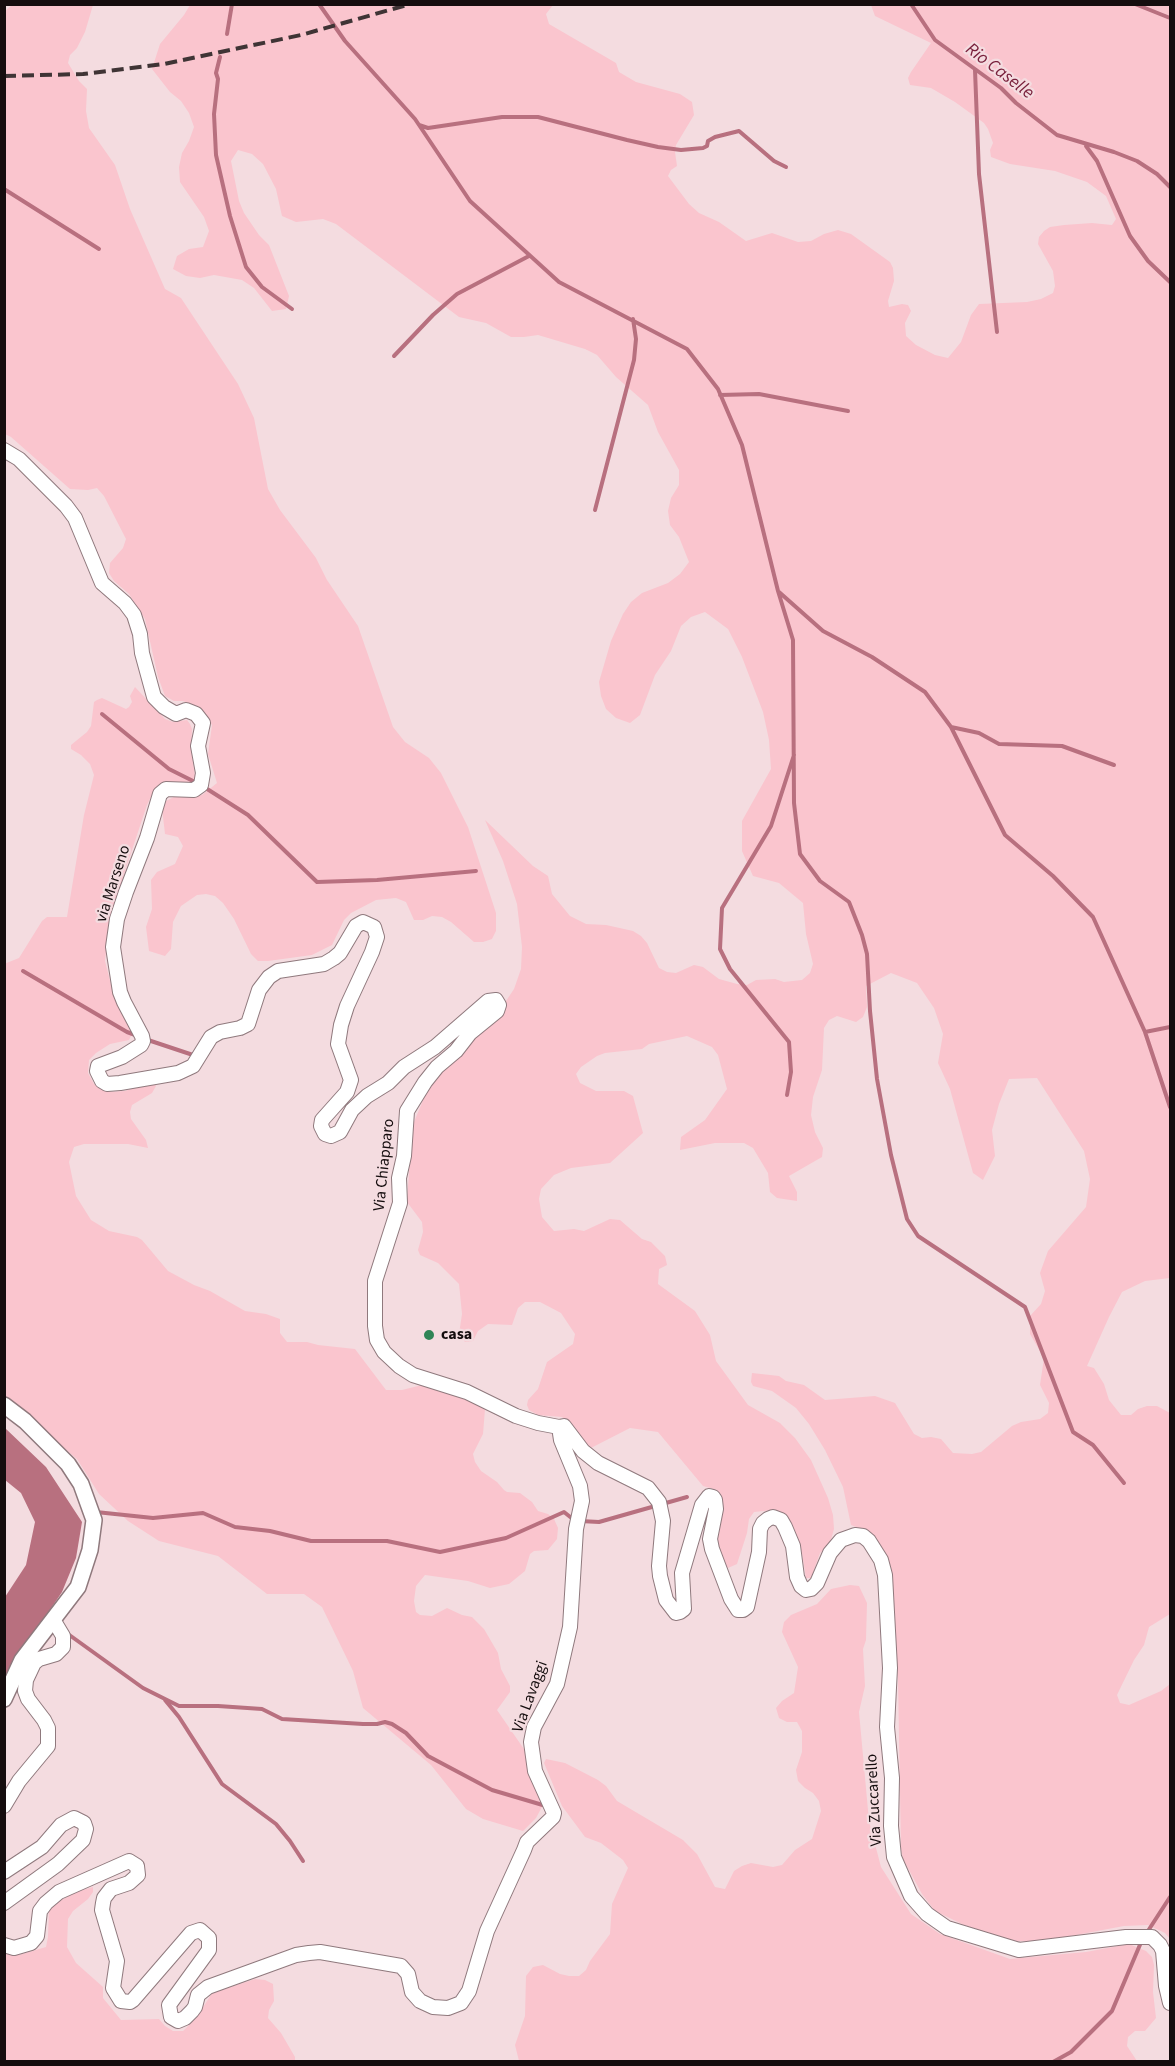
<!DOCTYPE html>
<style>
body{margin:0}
#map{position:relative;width:1175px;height:2066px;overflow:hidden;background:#f4dce0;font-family:"Source Sans 3",sans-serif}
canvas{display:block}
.frame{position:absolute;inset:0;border:6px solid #150d0e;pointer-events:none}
</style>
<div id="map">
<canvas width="1175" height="2066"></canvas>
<div class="frame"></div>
</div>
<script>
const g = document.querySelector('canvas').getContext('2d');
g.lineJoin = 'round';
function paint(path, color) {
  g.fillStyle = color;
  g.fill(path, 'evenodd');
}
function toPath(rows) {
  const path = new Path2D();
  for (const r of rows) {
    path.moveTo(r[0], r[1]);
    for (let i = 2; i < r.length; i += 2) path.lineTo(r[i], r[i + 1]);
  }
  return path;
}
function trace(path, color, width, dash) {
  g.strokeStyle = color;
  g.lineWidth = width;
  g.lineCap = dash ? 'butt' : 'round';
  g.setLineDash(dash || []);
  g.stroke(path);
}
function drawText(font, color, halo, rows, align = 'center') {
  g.font = font + ' "Source Sans 3",sans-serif';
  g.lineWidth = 4.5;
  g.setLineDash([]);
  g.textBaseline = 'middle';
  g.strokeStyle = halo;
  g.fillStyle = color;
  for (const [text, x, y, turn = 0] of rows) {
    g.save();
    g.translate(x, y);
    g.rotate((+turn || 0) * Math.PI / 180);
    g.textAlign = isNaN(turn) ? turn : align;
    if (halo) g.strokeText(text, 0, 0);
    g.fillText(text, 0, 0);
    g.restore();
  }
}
paint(toPath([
 [12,5,93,5,85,32,77,48,70,55,68,63,79,81,87,89,86,111,89,128,115,165,130,209,165,289,181,298,238,384,254,418,268,489,280,510,316,558,327,580,358,626,393,727,405,742,429,758,441,773,468,827,496,913,496,931,492,939,483,942,474,942,451,922,442,917,432,916,423,920,414,920,406,902,396,898,376,900,351,913,344,920,332,945,312,955,268,961,258,961,251,954,234,919,223,903,215,896,206,894,197,895,181,906,173,922,171,949,165,956,149,951,146,927,152,909,151,880,157,872,175,864,183,846,178,837,165,834,162,808,166,801,174,797,202,795,217,783,208,754,212,725,201,708,183,701,174,701,165,696,158,677,145,619,129,594,114,581,109,573,110,563,123,548,126,539,104,496,97,488,88,490,70,489,11,437,5,434,4,12],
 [190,5,553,5,546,14,549,24,616,63,619,72,636,82,680,94,692,102,694,115,676,145,675,152,677,166,671,170,668,176,689,204,699,213,719,222,746,241,772,233,798,242,811,241,824,234,838,230,851,234,890,262,893,268,894,281,888,301,889,307,902,304,908,305,911,311,905,323,906,336,916,345,935,355,948,358,961,342,971,315,979,304,1027,302,1041,299,1053,293,1055,286,1053,271,1038,244,1039,237,1044,231,1050,227,1064,225,1092,223,1112,225,1116,219,1106,196,1087,182,1055,171,1010,164,991,157,990,150,993,143,988,129,984,123,955,102,931,88,910,85,908,78,911,72,931,43,875,16,871,5,1170,5,1170,1278,1145,1281,1122,1292,1109,1317,1087,1366,1094,1368,1104,1384,1109,1400,1121,1415,1131,1415,1138,1409,1147,1406,1157,1406,1170,1413,1170,1614,1149,1627,1144,1645,1134,1660,1117,1695,1120,1703,1129,1705,1161,1691,1170,1684,1170,1939,1165,1933,1148,1925,1124,1926,1044,1941,1010,1941,962,1924,935,1911,922,1894,903,1859,901,1849,898,1679,887,1558,869,1532,851,1525,843,1487,825,1450,809,1424,796,1408,789,1403,772,1391,753,1386,751,1382,752,1373,779,1376,786,1381,804,1385,825,1400,875,1396,895,1403,914,1434,922,1438,931,1437,941,1439,953,1453,972,1454,981,1452,1012,1426,1021,1422,1040,1419,1048,1413,1049,1403,1040,1385,1044,1358,1030,1334,1030,1316,1041,1304,1045,1291,1040,1273,1048,1251,1086,1207,1090,1179,1084,1151,1037,1078,1009,1079,999,1104,992,1130,995,1156,983,1180,973,1173,950,1089,938,1063,943,1034,934,1008,917,983,891,973,866,986,867,1007,863,1017,856,1022,837,1016,829,1020,824,1028,822,1070,813,1097,811,1115,815,1132,823,1148,822,1157,789,1176,797,1192,797,1201,777,1198,770,1192,768,1173,753,1148,744,1143,715,1143,680,1150,681,1137,705,1120,727,1089,718,1055,712,1047,687,1036,649,1044,642,1049,605,1053,597,1056,581,1067,576,1074,580,1083,596,1091,624,1091,633,1096,643,1133,610,1163,571,1168,554,1175,541,1189,539,1199,542,1217,554,1231,574,1229,584,1231,610,1219,620,1220,642,1239,651,1242,665,1256,667,1265,659,1269,658,1284,695,1311,710,1335,716,1361,748,1405,780,1423,795,1438,811,1460,828,1498,833,1515,834,1529,830,1543,820,1553,811,1578,806,1578,802,1553,794,1529,786,1517,773,1510,754,1512,749,1519,747,1533,737,1564,728,1568,725,1565,717,1542,718,1523,723,1504,720,1493,717,1490,703,1486,658,1432,630,1428,589,1449,570,1424,562,1417,538,1415,529,1410,527,1405,528,1400,538,1389,547,1362,573,1344,575,1334,561,1313,540,1302,525,1302,518,1308,512,1325,488,1324,478,1331,473,1341,465,1342,459,1334,462,1314,459,1284,438,1263,420,1255,418,1250,423,1232,422,1222,407,1202,412,1127,428,1088,471,1040,505,1006,506,1001,514,989,521,969,522,947,517,904,503,861,485,820,533,866,548,876,552,894,570,916,586,924,606,925,633,931,641,936,647,943,659,968,667,972,676,973,694,965,703,967,719,979,737,984,747,985,756,980,775,979,784,982,802,980,810,973,813,964,806,934,803,903,779,883,753,876,742,851,742,821,771,769,769,740,763,712,742,657,728,629,705,612,691,617,681,626,671,651,655,675,640,715,630,723,616,718,606,709,601,696,599,682,611,641,623,614,631,602,642,593,668,583,680,574,689,562,679,537,670,525,668,511,671,498,679,485,679,470,658,432,648,405,616,377,597,355,585,349,538,335,524,337,511,337,486,323,459,317,336,224,323,219,296,222,282,216,276,189,263,164,252,154,238,150,231,161,239,201,244,213,259,235,269,245,289,296,286,309,272,311,254,288,242,280,214,275,200,278,186,276,173,269,177,256,189,249,203,247,209,231,204,217,180,182,179,167,182,153,189,141,194,127,189,113,181,101,170,92,152,69,160,44,184,15],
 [135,687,165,719,173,722,187,720,190,724,192,729,191,750,196,782,194,786,160,785,156,787,147,805,110,916,105,961,114,996,132,1031,131,1036,129,1040,110,1044,96,1053,89,1060,88,1073,94,1084,108,1092,125,1091,145,1084,154,1083,156,1086,152,1093,132,1105,130,1112,131,1119,146,1140,148,1148,128,1144,84,1144,74,1147,69,1162,76,1196,91,1220,109,1231,137,1237,142,1240,168,1271,194,1285,210,1291,245,1311,266,1314,280,1319,280,1333,287,1342,307,1342,318,1345,355,1349,386,1390,402,1390,422,1385,438,1391,458,1394,482,1405,485,1409,483,1434,473,1454,475,1462,481,1471,497,1482,504,1490,507,1492,520,1493,532,1502,538,1511,548,1514,554,1519,558,1528,557,1539,548,1550,534,1551,530,1554,525,1571,509,1584,490,1588,468,1581,425,1575,416,1586,414,1601,416,1612,420,1615,432,1616,447,1608,462,1615,472,1617,484,1629,498,1653,501,1669,510,1686,510,1692,497,1710,526,1752,543,1805,536,1818,523,1831,483,1819,466,1809,431,1765,363,1708,353,1671,322,1607,304,1594,267,1594,218,1556,159,1541,128,1521,99,1494,77,1459,5,1398,4,964,19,958,42,921,47,917,67,917,84,815,94,775,90,764,81,755,71,749,71,745,87,732,91,726,94,702,97,700,102,698,126,709,129,707,132,702,130,696],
 [850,1585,859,1586,867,1603,866,1640,863,1649,865,1686,859,1712,869,1821,881,1867,911,1914,940,1934,1010,1959,1086,1952,1129,1944,1146,1951,1152,1957,1154,1965,1153,1992,1156,2018,1145,2031,1135,2031,1128,2037,1127,2046,1137,2061,519,2061,515,2045,525,2016,526,1976,533,1967,543,1965,560,1974,569,1976,579,1976,586,1970,590,1961,610,1934,612,1904,628,1868,623,1860,601,1843,585,1837,562,1806,544,1763,546,1759,565,1763,598,1780,606,1786,617,1801,683,1840,697,1854,715,1887,725,1889,734,1871,742,1866,751,1863,773,1867,782,1865,795,1850,812,1839,821,1811,819,1801,813,1793,805,1788,798,1781,796,1770,802,1752,802,1731,797,1722,787,1722,779,1718,776,1708,782,1701,794,1693,798,1667,782,1632,784,1622,791,1615,817,1604,831,1589],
 [93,1887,93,1892,88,1899,73,1911,68,1919,67,1947,76,1963,103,1987,103,1998,121,2020,159,2019,165,2026,173,2031,183,2031,197,2017,212,1993,255,1979,265,1980,273,1984,274,2001,269,2010,268,2018,281,2033,295,2057,295,2061,5,2061,4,1954,19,1955,46,1947,48,1937,49,1907,76,1892]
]), '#fac5ce');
paint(toPath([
 [5,1428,46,1467,82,1522,76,1558,62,1592,5,1677,5,1597,26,1565,35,1522,21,1493,5,1480]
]), '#b8707f');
trace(toPath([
 [319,4,345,41,415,119,470,201,559,282,687,349,718,389,742,445,778,591,793,640,794,803,800,854,820,881,849,902,862,935,867,954,870,1011,877,1079,891,1155,907,1219,918,1236,1025,1307,1073,1432,1093,1445,1124,1483],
 [911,4,935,40,1001,88,1016,103,1057,135,1114,152,1137,161,1157,174,1170,187],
 [1135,4,1170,18],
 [227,34,232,4],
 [220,57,216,73,218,79,214,114,216,155,230,216,246,267,262,287,292,309],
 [975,70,979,174,997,332],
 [419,125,428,128,502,117,538,117,627,140,658,147,681,150,703,148,707,146,708,141,715,137,739,131,774,161,786,167],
 [1086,146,1097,161,1130,236,1148,261,1170,282],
 [4,189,99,249],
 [394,356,433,315,457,294,529,256],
 [720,395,759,394,848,411],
 [595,510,634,360,636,339,633,319],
 [779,592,823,631,872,657,925,692,951,727,1005,835,1053,876,1093,917,1145,1032,1170,1107],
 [102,714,169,769,197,783],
 [951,727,979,733,999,744,1062,746,1114,765],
 [204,787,248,815,317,882,377,880,476,871],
 [23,971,127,1032,138,1036],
 [1145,1032,1170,1027],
 [145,1039,193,1055],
 [787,1095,791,1072,789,1042,730,969,720,949,722,908,771,826,794,755],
 [96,1512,153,1518,203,1513,235,1527,270,1531,311,1541,387,1541,440,1552,506,1538,564,1512,574,1520],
 [580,1521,599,1522,687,1497],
 [68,1634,143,1688,179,1706,218,1706,262,1709,282,1719,363,1724,377,1724,385,1722,392,1724,406,1733,428,1756,492,1790,546,1806],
 [165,1700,179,1717,222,1784,276,1824,290,1841,303,1861],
 [1146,1934,1170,1897],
 [1053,2062,1071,2052,1112,2011,1142,1940]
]), '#b8707f', 4);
const tertiary = toPath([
 [4,450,19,459,66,506,75,518,102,583,125,603,134,615,140,634,142,653,154,697,164,707,176,714,186,710,196,714,203,723,198,746,203,773,201,785,194,790,166,789,160,794,147,838,126,892,117,919,113,947,120,992,124,1002,142,1036,143,1041,141,1045,122,1057,98,1066,97,1071,102,1081,107,1084,120,1083,178,1073,193,1066,211,1037,220,1032,240,1028,248,1024,259,990,269,977,278,971,324,964,334,958,340,953,356,926,363,922,374,927,377,937,372,952,347,1006,341,1025,338,1044,351,1080,347,1092,322,1120,321,1126,325,1134,331,1136,340,1132,352,1110,367,1096,388,1083,404,1067,435,1047,488,1001,496,1000,499,1005,497,1011,470,1033,456,1051,437,1067,425,1082,407,1111,404,1156,399,1178,400,1203,375,1281,375,1326,377,1340,384,1352,399,1366,413,1375,467,1392,516,1416,538,1423,559,1427,564,1426,583,1451,598,1463,648,1488,659,1502,663,1521,659,1566,660,1576,666,1600,676,1613,680,1612,684,1609,682,1573,702,1505,709,1496,713,1497,715,1500,716,1509,710,1539,712,1549,731,1599,738,1610,743,1610,747,1607,759,1552,760,1529,763,1523,768,1519,773,1517,781,1520,785,1527,793,1546,797,1577,801,1586,806,1590,811,1589,817,1583,830,1553,841,1540,855,1535,863,1536,869,1541,881,1560,885,1575,890,1668,887,1727,892,1778,891,1826,894,1857,911,1896,927,1914,947,1928,1019,1950,1126,1937,1152,1937,1160,1945,1163,1951,1166,1986,1170,2003],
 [4,1806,19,1781,48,1746,48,1728,44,1720,28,1699,25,1691,26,1680,34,1663,39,1659,56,1654,63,1647,63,1636,54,1621],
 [4,1872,42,1847,61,1825,74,1818,84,1823,86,1829,83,1840,58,1864,4,1903],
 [4,1945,14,1948,31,1943,37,1936,40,1911,46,1903,59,1892,129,1861,137,1866,138,1875,129,1883,111,1889,104,1898,103,1903,102,1910,117,1961,113,1988,121,2001,130,2002,133,2000,191,1933,200,1930,209,1938,209,1950,169,2005,171,2017,178,2021,185,2018,192,2011,195,2007,198,1995,208,1987,296,1955,309,1953,320,1952,401,1966,408,1974,412,1992,420,2001,433,2007,448,2008,461,2003,469,1991,487,1931,524,1850,527,1842,553,1817,554,1813,535,1771,531,1742,534,1727,557,1684,570,1627,576,1529,582,1501,580,1486,561,1440,559,1427]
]);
const secondary = toPath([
 [4,1405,25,1421,68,1464,81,1484,94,1520,90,1550,78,1587,22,1660,4,1699]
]);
trace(tertiary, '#8f797d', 16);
trace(secondary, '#8f797d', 18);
trace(tertiary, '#fff', 14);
trace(secondary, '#fff', 15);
trace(toPath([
 [4,76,83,74,164,64,301,35,407,5]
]), '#3f3435', 4, [12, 6]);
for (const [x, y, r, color] of [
 [429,1335,6,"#308456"]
]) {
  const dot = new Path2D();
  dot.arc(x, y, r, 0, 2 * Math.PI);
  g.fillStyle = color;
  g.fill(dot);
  trace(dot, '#f4dce0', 2);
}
drawText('16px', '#150d0e', '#f4dce0', [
 ["via Marseno",114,884,-72],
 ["Via Chiapparo",385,1165,-84],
 ["Via Lavaggi",531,1697,-70],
 ["Via Zuccarello",875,1800,-93]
]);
drawText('bold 16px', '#150d0e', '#f4dce0', [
 ["casa",441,1335]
], 'left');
drawText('italic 18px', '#79213c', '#f4dce0', [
 ["Rio Caselle",999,72,37]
]);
</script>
